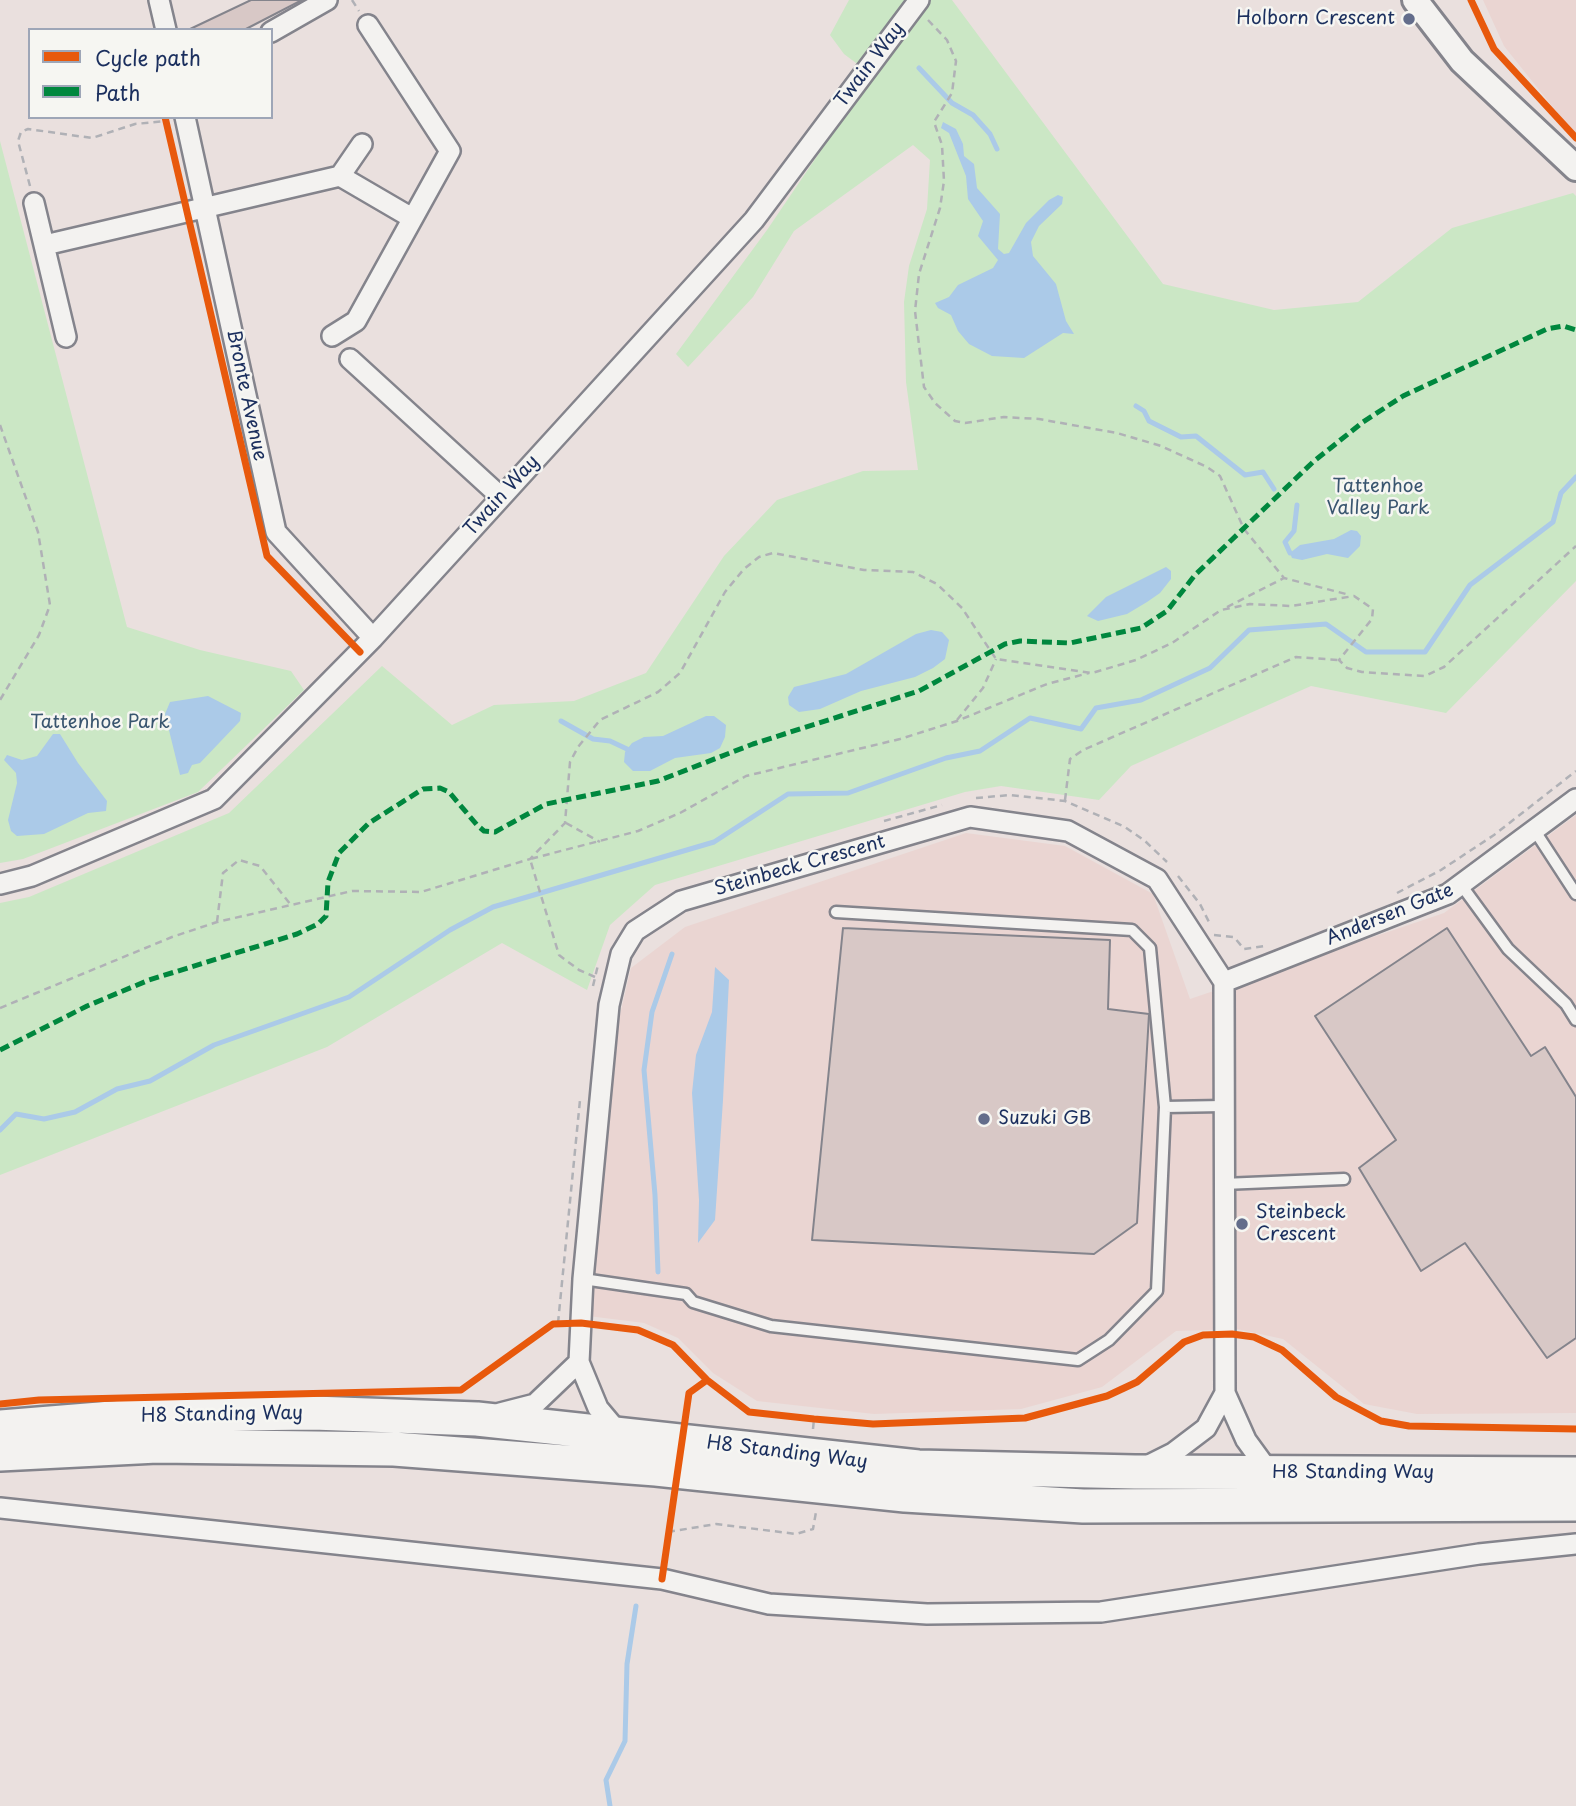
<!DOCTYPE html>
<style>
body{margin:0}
#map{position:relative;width:1576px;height:1806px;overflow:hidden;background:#eae0de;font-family:"Playpen Sans",sans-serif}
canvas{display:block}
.legend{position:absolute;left:28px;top:28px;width:245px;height:91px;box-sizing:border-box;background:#f6f6f2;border:2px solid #9ea6b7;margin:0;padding:9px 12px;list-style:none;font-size:21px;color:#1b2f5e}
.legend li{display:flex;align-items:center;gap:14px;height:35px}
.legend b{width:35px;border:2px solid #9ea6b7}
</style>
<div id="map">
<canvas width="1576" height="1806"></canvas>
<ul class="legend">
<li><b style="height:9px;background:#e8590c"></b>Cycle path</li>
<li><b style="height:9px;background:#00873e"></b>Path</li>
</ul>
</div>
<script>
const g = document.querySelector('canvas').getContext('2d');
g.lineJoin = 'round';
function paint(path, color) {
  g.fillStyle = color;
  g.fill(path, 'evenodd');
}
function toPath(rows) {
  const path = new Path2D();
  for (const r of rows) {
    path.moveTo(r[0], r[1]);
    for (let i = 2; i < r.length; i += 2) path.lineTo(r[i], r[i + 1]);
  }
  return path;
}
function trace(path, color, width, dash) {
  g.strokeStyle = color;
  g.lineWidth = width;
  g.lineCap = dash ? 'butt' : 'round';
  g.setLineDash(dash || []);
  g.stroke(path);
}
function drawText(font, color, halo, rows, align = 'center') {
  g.font = font + ' "Playpen Sans",sans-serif';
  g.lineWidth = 5;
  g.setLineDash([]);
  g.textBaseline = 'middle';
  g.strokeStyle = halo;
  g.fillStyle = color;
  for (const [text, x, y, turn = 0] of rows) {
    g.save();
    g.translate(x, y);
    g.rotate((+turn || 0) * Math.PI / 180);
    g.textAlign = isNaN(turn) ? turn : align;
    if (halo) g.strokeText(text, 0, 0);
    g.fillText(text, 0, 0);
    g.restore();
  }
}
paint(toPath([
 [1483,0,1576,0,1576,136,1504,46],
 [1576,815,1576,1413,1417,1414,1364,1404,1283,1339,1237,1329,1176,1331,1102,1387,1021,1409,874,1414,757,1401,713,1373,678,1338,644,1323,588,1316,619,1019,631,968,685,927,966,833,1065,846,1153,894,1190,999,1444,913]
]), '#ead5d2');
paint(toPath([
 [849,0,952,0,1163,284,1274,310,1358,302,1452,228,1573,193,1576,196,1576,581,1446,713,1311,686,1131,766,1099,800,1001,786,965,792,655,885,610,925,587,990,502,943,327,1047,0,1175,0,903,29,897,229,813,382,666,452,725,494,705,574,701,646,673,724,556,777,500,863,471,918,470,906,382,904,302,909,266,927,209,930,160,913,145,794,231,753,297,688,367,676,354,767,230,872,75,844,54,830,35],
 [0,141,127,627,200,650,291,671,304,690,198,792,23,859,0,863]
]), '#cbe7c5');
paint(toPath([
 [943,122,956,129,963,144,964,156,974,164,977,188,1000,214,998,249,1004,254,1009,253,1026,223,1049,200,1058,195,1063,197,1062,204,1039,226,1031,242,1033,256,1056,284,1066,321,1074,334,1063,333,1024,358,992,356,969,344,958,331,951,315,938,308,935,303,949,297,958,285,993,268,998,260,978,236,983,221,968,199,966,176,949,133,941,128],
 [1351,530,1357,531,1361,536,1360,546,1348,558,1327,554,1302,560,1292,558,1290,553,1300,545,1334,539],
 [1166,567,1171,571,1171,579,1160,593,1147,602,1127,614,1098,621,1087,616,1106,597],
 [931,630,942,632,949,640,945,659,933,668,915,677,861,691,820,709,799,712,789,705,788,697,794,687,846,674,916,634],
 [208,696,241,713,240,721,200,763,192,765,188,773,180,775,165,714,170,702],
 [706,716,714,716,726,725,725,737,720,748,711,753,675,758,650,771,633,771,624,762,625,752,632,743,644,737,663,736],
 [53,734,60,734,78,763,107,801,106,811,88,813,44,834,17,836,11,831,8,820,17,783,16,773,4,760,7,755,22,760,37,756],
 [715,967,729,980,723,1100,715,1220,698,1243,699,1200,692,1093,696,1055,712,1012]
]), '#abcae8');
trace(toPath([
 [919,68,952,103,973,115,990,134,997,149],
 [1136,406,1144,411,1149,421,1181,437,1196,436,1245,475,1263,472,1274,489],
 [1290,553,1285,542,1294,531,1297,505],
 [561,721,593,739,610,741,627,749],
 [0,1130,16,1114,44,1119,75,1112,117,1089,150,1081,214,1045,349,997,450,930,493,907,714,842,788,794,848,793,946,758,980,751,1030,718,1081,729,1096,708,1141,700,1210,668,1249,630,1326,624,1366,652,1425,652,1470,585,1553,522,1561,493,1576,477],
 [658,1272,655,1195,644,1070,652,1012,672,954],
 [610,1806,606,1780,625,1741,627,1664,636,1606]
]), '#abcae8', 5);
const building = toPath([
 [251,0,302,0,244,30,188,30,251,0],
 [843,928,1110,940,1108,1009,1149,1014,1137,1223,1094,1254,812,1240,843,928],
 [1447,928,1531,1056,1545,1047,1576,1097,1576,1338,1547,1358,1465,1243,1421,1271,1359,1168,1396,1140,1315,1016,1447,928]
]);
paint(building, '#d8c8c6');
trace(building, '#84848c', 2);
const service = toPath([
 [1535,831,1576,894],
 [1462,886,1508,949,1566,1004,1576,1020],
 [1165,1107,1223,1106],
 [1223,1184,1344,1179],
 [583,1279,686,1294,693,1302,771,1326,1078,1360,1109,1340,1157,1291,1165,1107,1150,948,1132,930,836,912]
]);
const minor = toPath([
 [159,0,166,30],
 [271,32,327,0],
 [185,117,276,532,373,638],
 [340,176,362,144],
 [34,203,66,337],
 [45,245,340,176,412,218],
 [332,336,356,321,450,151,368,25],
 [350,359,501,497],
 [0,884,32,876,214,799,373,638,754,220,919,0],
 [1224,982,1448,894,1576,799],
 [500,1413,535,1404,579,1362],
 [619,1433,598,1408,579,1362,583,1279,609,1005,621,954,635,931,681,901,970,817,1068,831,1157,879,1224,982,1225,1393,1246,1440,1270,1473],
 [1145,1467,1173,1453,1206,1428,1225,1393],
 [0,1508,662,1579,769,1604,927,1614,1101,1612,1479,1554,1576,1544]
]);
const tertiary = toPath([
 [1415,0,1462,61,1576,168]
]);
const trunk = toPath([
 [0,1427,149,1415,313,1413,477,1419,918,1467,1135,1472,1576,1474],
 [0,1454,157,1446,394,1449,656,1469,905,1495,1083,1506,1576,1504]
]);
trace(service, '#84848c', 15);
trace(minor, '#84848c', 24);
trace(tertiary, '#84848c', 30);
trace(trunk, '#84848c', 38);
trace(toPath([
 [352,0,359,11],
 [928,20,947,40,956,61,952,93,934,122,942,145,944,181,940,208,919,274,915,311,924,387,935,403,955,421,965,423,1004,417,1039,419,1117,433,1161,446,1207,467,1220,476,1244,529,1284,578,1350,595],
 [30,186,18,141,21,132,28,129,92,138,135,124,166,121],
 [0,425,38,532,50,605,39,635,0,700],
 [1227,607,1284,578],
 [957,720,983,688,996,659],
 [976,798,1010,795,1065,801,1125,827,1145,841,1167,862],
 [1065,800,1070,759,1083,750,1296,657,1339,660],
 [884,821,942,805],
 [566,823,600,842],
 [1178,876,1200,904,1209,922],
 [1397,893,1441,870,1494,835,1576,771],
 [217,922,223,873,239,860,260,866,291,905],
 [1214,935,1234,937,1244,949,1264,946],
 [595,977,579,970,559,955,530,859,638,831,680,813,746,776,900,739,957,721,1047,684,1089,673],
 [593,986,598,965],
 [0,1008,172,937,217,922,352,891,421,892,530,859,565,823,570,762,578,747,600,720,658,692,680,673,725,592,744,569,759,557,773,553,864,570,913,572,937,584,962,608,996,659,1092,673,1136,660,1172,643,1221,610,1250,604,1291,606,1354,596,1373,609,1372,619,1339,660,1347,668,1362,672,1425,676,1444,667,1576,546],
 [558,1323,580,1100],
 [813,1429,814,1419],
 [668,1532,716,1524,796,1534,813,1529,816,1512]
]), '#b0b1b6', 2.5, [7, 5]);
trace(service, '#f3f2f0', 10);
trace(minor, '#f3f2f0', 19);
trace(tertiary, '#f3f2f0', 24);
trace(trunk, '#f3f2f0', 33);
trace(toPath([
 [0,1050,87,1006,149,980,297,934,318,924,326,916,328,882,339,853,369,823,423,789,440,788,449,792,477,825,484,831,495,832,546,804,658,781,753,744,919,691,1005,644,1020,641,1070,643,1141,628,1167,611,1195,575,1313,462,1363,422,1403,396,1547,329,1563,326,1576,330]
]), '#00873e', 5, [10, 5]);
trace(toPath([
 [1471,0,1494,49,1576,138],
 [165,117,267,556,360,652],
 [0,1404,39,1400,461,1390,553,1324,581,1323,638,1330,673,1345,707,1380,749,1412,814,1419,873,1424,1025,1418,1107,1396,1137,1382,1184,1342,1203,1335,1232,1334,1254,1337,1282,1350,1336,1397,1381,1421,1409,1426,1576,1429],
 [662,1579,689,1393,707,1380]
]), '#e8590c', 7);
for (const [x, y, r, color] of [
 [1409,19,7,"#636d8b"],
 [984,1119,7,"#636d8b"],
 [1242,1224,7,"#636d8b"]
]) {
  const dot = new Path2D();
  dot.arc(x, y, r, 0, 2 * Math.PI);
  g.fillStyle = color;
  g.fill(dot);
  trace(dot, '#f6f6f2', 2.5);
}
drawText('19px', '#1b2f5e', '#f6f6f2', [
 ["Holborn Crescent",1395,19,"right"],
 ["Suzuki GB",998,1119],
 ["Steinbeck",1256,1213],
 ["Crescent",1256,1235]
], 'left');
drawText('19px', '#1b2f5e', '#f6f6f2', [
 ["Twain Way",870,65,-53],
 ["Bronte Avenue",246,395,78],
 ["Twain Way",502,496,-48],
 ["Steinbeck Crescent",800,866,-16],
 ["Andersen Gate",1390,915,-22],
 ["H8 Standing Way",222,1415,-1],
 ["H8 Standing Way",787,1453,7],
 ["H8 Standing Way",1353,1473]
]);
drawText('19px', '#39556f', '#f6f6f2', [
 ["Tattenhoe",1378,487],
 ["Valley Park",1378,509],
 ["Tattenhoe Park",100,723]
]);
</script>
